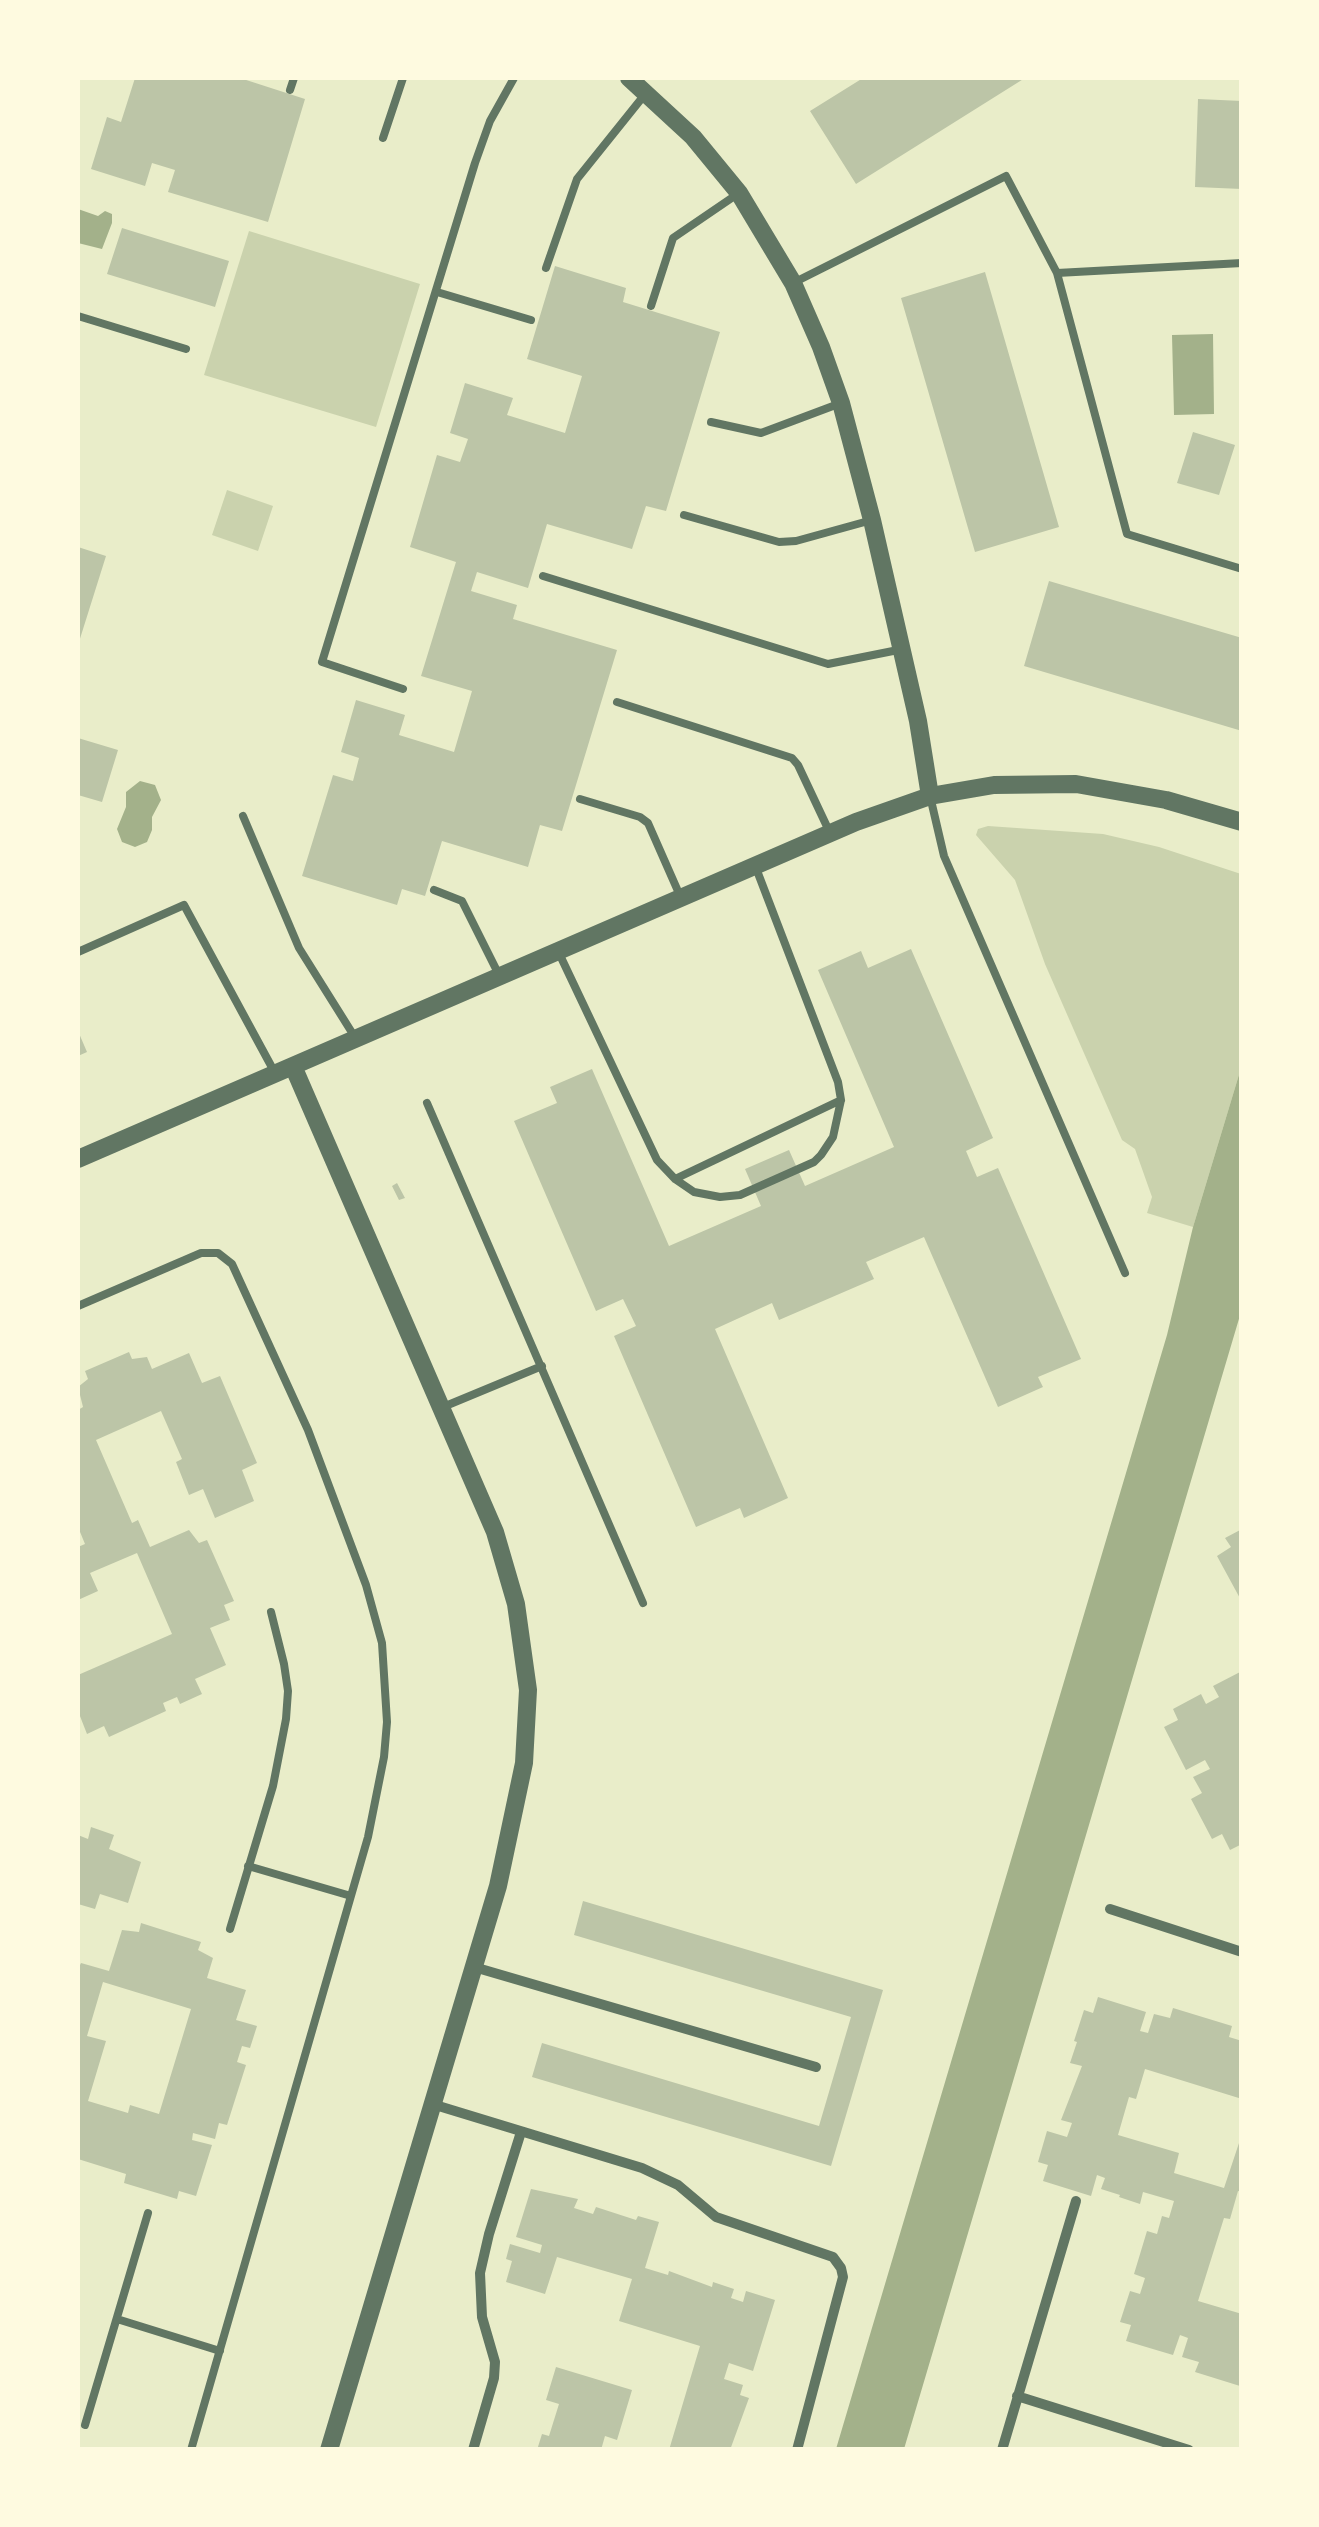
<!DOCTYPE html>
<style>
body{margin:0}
#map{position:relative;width:1319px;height:2527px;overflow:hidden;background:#e9edc9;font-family:"DejaVu Sans",sans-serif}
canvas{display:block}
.frame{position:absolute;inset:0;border:80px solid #fefae0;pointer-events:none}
</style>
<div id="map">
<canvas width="1319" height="2527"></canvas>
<div class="frame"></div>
</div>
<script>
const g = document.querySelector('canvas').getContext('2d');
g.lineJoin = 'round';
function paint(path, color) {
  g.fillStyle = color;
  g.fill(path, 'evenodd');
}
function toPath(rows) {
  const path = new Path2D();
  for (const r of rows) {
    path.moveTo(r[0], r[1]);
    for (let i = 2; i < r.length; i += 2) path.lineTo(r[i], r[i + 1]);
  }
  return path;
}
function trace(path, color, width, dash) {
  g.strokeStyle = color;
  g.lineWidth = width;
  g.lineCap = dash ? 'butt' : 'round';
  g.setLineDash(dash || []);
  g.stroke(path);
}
paint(toPath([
 [249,231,420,284,376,427,204,375],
 [227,490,273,506,258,551,212,535],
 [988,826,1103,834,1159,847,1241,874,1241,1068,1193,1227,1147,1213,1152,1197,1135,1149,1122,1140,1045,964,1015,880,976,835,978,829]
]), '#cad2ad');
paint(toPath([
 [78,209,98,216,105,211,112,214,112,223,102,249,78,243],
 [1213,334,1214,414,1174,415,1172,335],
 [140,781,155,785,161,800,152,817,152,830,147,842,135,847,122,842,117,829,126,807,126,792],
 [1241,1068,1241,1312,904,2449,836,2449,1167,1335,1193,1227]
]), '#a3b18a');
paint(toPath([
 [135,78,240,78,305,99,268,222,168,192,175,170,152,163,145,186,91,169,107,117,121,122],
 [863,78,1025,78,856,184,810,111],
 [1198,99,1242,101,1242,189,1195,187],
 [122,228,229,261,215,307,107,274],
 [555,266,626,288,623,302,720,332,666,511,646,506,632,549,547,524,528,588,477,572,471,591,517,605,513,619,617,650,562,831,540,825,528,867,442,841,425,896,402,889,397,905,302,876,333,775,353,781,359,758,341,752,356,700,405,715,399,735,454,752,472,691,421,676,456,562,410,547,437,455,460,462,468,439,450,433,465,383,513,398,507,415,565,433,582,376,527,359],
 [985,272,1059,527,975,552,901,298],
 [1193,432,1235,445,1219,495,1177,483],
 [78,547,106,556,78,645],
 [1049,581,1242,638,1242,731,1024,666],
 [78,738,118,750,102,802,78,795],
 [911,949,993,1138,966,1151,977,1177,998,1168,1081,1359,1038,1377,1043,1387,998,1407,924,1237,866,1262,874,1279,779,1320,772,1303,715,1329,788,1498,744,1518,740,1508,696,1527,614,1336,636,1326,623,1299,596,1311,514,1121,557,1103,550,1087,592,1069,669,1246,761,1206,745,1169,789,1150,805,1186,894,1147,818,970,861,951,868,968],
 [78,1031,87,1052,78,1056],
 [397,1183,405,1198,399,1200,392,1186],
 [129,1352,132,1359,147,1357,152,1369,189,1353,202,1383,220,1376,257,1463,242,1470,254,1501,215,1518,203,1489,189,1495,176,1462,182,1459,161,1411,96,1440,132,1523,138,1520,150,1547,189,1530,199,1543,207,1540,234,1601,224,1605,230,1620,210,1628,226,1665,195,1679,202,1694,180,1704,177,1697,163,1703,166,1711,109,1737,104,1726,87,1734,78,1711,78,1675,172,1634,137,1553,90,1573,98,1591,78,1600,78,1547,85,1544,78,1527,78,1410,83,1407,78,1387,88,1379,85,1371],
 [1242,1529,1242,1602,1217,1556,1231,1547,1225,1538],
 [1242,1671,1242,1844,1230,1850,1222,1834,1212,1839,1191,1799,1202,1793,1193,1777,1210,1769,1205,1760,1186,1770,1164,1727,1178,1720,1173,1709,1201,1694,1206,1704,1219,1697,1213,1686],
 [91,1827,114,1835,109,1849,141,1862,128,1903,100,1894,95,1909,78,1904,78,1835,88,1839],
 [583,1901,883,1990,831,2166,532,2077,542,2043,819,2126,851,2017,574,1935],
 [141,1923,201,1942,198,1950,213,1958,207,1978,246,1990,236,2020,257,2026,250,2048,242,2046,237,2062,246,2065,227,2125,219,2123,215,2139,193,2133,192,2140,212,2145,196,2196,179,2191,177,2199,124,2183,126,2174,78,2159,78,1969,81,1963,109,1971,122,1930,139,1932],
 [103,1982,191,2009,159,2114,130,2105,128,2113,88,2101,106,2041,87,2036],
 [1098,1997,1146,2012,1140,2031,1148,2033,1154,2014,1170,2018,1173,2008,1232,2026,1229,2037,1242,2041,1242,2099,1145,2069,1136,2099,1129,2097,1118,2135,1179,2153,1174,2173,1224,2188,1242,2134,1242,2192,1238,2191,1230,2219,1224,2218,1198,2301,1242,2314,1240,2386,1195,2372,1199,2362,1182,2357,1188,2338,1180,2335,1173,2355,1126,2341,1131,2325,1120,2322,1130,2291,1140,2294,1145,2278,1134,2274,1147,2231,1157,2234,1162,2216,1169,2218,1174,2201,1143,2192,1140,2204,1119,2197,1120,2195,1101,2189,1105,2178,1097,2175,1091,2196,1043,2181,1048,2165,1038,2162,1047,2131,1067,2137,1072,2123,1061,2120,1082,2066,1070,2063,1077,2042,1074,2041,1084,2010,1093,2013],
 [531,2189,578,2199,574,2208,593,2214,596,2207,636,2220,638,2216,659,2222,645,2268,668,2275,669,2271,712,2287,713,2282,734,2289,731,2298,743,2302,746,2291,775,2300,753,2371,729,2363,724,2379,743,2385,740,2395,749,2398,730,2450,669,2450,700,2346,619,2321,632,2279,557,2257,545,2294,506,2282,512,2261,506,2259,510,2244,540,2253,542,2245,516,2237],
 [556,2367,632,2390,617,2440,605,2436,601,2450,537,2450,542,2434,549,2436,559,2404,546,2400]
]), '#bcc5a7');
trace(toPath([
 [290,90,294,78],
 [383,138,403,78],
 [546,268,577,179,646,93],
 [1057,273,1242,263],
 [795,282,1006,176,1057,273,1127,534,1242,569],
 [437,292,531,320],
 [651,306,673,238,739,193],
 [78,316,186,349],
 [711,422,761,433,841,403],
 [684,515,779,542,796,541,872,520],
 [543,576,828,664,898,650],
 [403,689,322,662,475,163,490,121,514,78],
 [617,702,792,758,798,765,830,833],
 [930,796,944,856,1125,1273],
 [580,799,640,817,648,823,681,898],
 [243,816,299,948,356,1039],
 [434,890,462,901,500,977],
 [558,951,657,1160,675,1179,694,1192,720,1197,740,1195,814,1162,821,1155,833,1137,841,1100,838,1082,756,868],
 [78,952,184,905,275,1073],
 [427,1103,643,1603],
 [675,1179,841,1100],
 [78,1306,201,1253,218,1253,232,1264,308,1430,366,1585,382,1643,387,1722,384,1757,368,1837,191,2450],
 [443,1407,542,1366],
 [248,1866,351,1896],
 [230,1929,273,1786,286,1719,288,1691,284,1664,271,1612],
 [117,2319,220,2351],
 [85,2425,148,2213]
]), '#617663', 8);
trace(toPath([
 [1110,1909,1242,1952],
 [474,1967,816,2067],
 [432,2104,642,2168,678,2185,716,2217,833,2257,841,2268,843,2277,797,2450],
 [1017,2396,1189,2450],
 [473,2450,494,2378,495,2362,482,2317,480,2273,489,2234,521,2132],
 [1002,2450,1076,2201]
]), '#617663', 10);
trace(toPath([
 [629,78,693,137,739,193,793,283,821,347,841,403,872,520,918,721,930,796],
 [293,1066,495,1532,516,1604,528,1690,524,1763,498,1886,329,2450],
 [78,1159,856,822,930,796,994,785,1076,784,1166,800,1242,822]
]), '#617663', 18);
</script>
